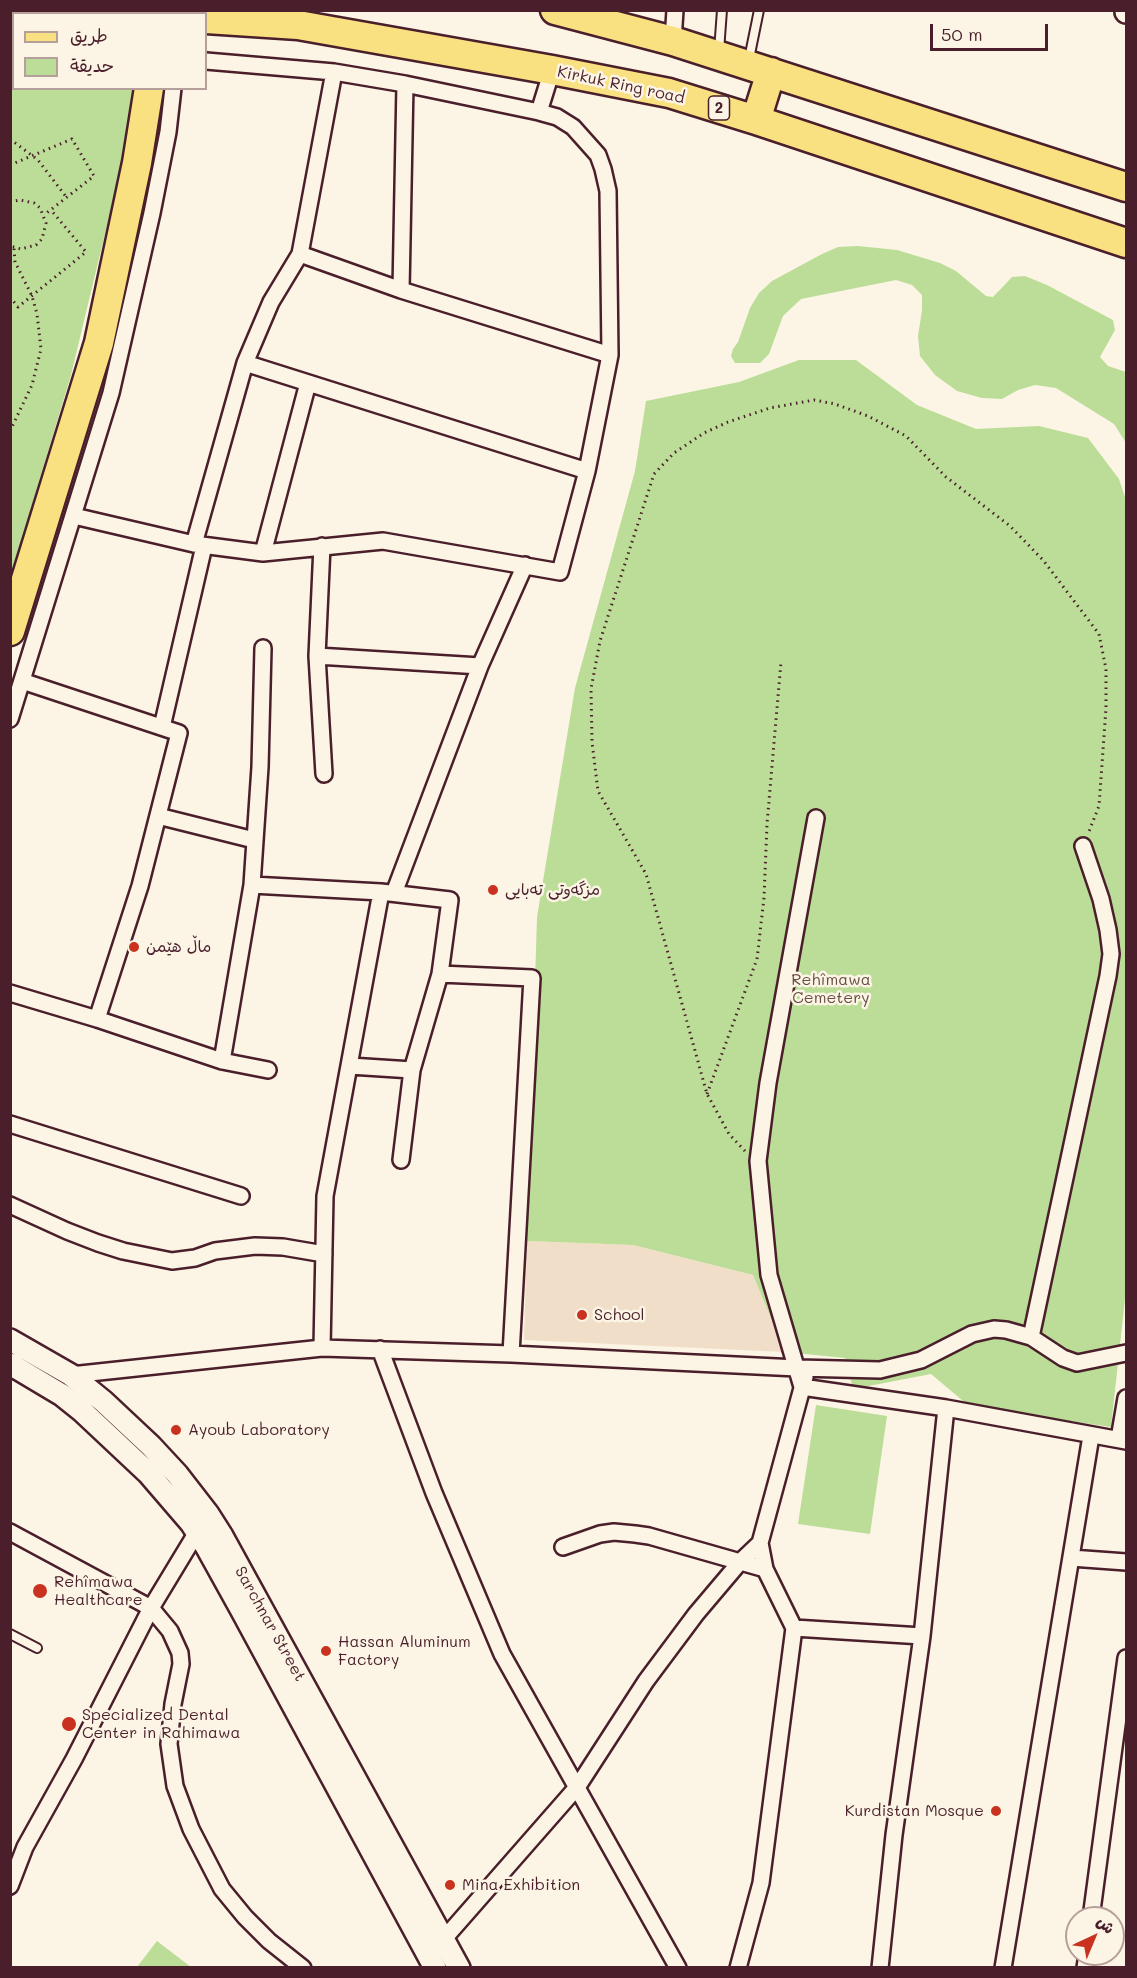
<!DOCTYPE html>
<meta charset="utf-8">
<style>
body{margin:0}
#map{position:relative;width:1137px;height:1978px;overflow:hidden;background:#fcf5e5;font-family:Mali,"Playpen Sans Arabic",sans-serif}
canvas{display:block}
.frame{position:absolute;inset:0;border:12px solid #4a1f2b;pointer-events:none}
.legend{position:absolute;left:12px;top:12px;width:195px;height:78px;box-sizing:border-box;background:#fcf5e5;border:2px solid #b59f9b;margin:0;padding:8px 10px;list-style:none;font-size:18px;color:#4a1f2b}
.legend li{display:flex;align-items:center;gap:12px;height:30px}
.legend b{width:30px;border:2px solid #b59f9b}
.north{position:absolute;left:1065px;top:1906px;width:60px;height:60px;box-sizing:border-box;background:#fcf5e5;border:2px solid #b59f9b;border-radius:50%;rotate:44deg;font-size:16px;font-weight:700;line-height:24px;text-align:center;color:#4a1f2b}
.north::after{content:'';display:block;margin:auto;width:21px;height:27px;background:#c8321e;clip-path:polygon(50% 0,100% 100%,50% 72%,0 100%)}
.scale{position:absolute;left:930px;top:24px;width:118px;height:27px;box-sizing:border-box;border:3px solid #4a1f2b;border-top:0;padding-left:8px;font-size:18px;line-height:21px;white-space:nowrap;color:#4a1f2b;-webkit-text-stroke:4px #fcf5e5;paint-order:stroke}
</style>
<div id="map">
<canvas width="1137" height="1978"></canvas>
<div class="frame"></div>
<ul class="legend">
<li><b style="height:8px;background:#f9e181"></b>طريق</li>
<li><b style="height:16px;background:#bcdd97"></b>حديقة</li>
</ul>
<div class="north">ش</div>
<div class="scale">50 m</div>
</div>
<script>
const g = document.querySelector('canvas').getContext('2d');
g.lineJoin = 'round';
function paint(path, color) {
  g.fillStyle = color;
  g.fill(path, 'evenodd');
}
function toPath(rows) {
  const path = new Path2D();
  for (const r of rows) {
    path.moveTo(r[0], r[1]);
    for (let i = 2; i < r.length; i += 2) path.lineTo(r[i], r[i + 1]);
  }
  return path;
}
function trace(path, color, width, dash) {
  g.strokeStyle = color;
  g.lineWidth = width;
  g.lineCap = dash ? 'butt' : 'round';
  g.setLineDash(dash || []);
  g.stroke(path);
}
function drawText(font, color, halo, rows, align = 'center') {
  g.font = font + ' Mali,"Playpen Sans Arabic",sans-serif';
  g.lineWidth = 5;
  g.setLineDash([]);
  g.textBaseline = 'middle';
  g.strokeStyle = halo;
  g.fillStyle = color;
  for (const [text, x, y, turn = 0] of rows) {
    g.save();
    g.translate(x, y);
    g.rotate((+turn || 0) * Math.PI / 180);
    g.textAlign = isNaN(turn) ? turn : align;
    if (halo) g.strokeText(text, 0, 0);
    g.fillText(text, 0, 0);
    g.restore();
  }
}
paint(toPath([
 [527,1241,633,1245,753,1275,785,1352,524,1340]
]), '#f0dec8');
paint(toPath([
 [13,42,14,88,134,89,128,138,71,375,11,575,10,43],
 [858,246,897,250,940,263,956,271,986,296,993,297,1012,277,1025,276,1047,285,1113,320,1115,330,1100,357,1108,366,1126,372,1126,443,1114,424,1056,388,1035,385,1018,390,1002,399,982,398,957,391,935,375,920,356,918,336,922,310,922,295,912,285,896,280,801,299,783,316,769,354,760,363,735,363,731,356,733,349,738,342,750,308,759,293,772,281,822,254,838,247],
 [799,360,856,360,917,405,976,429,1039,426,1088,438,1119,479,1126,500,1126,1290,1111,1427,969,1406,931,1374,853,1389,845,1358,785,1352,753,1275,633,1245,527,1241,537,917,575,688,635,471,646,401,739,382],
 [816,1405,887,1416,870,1534,798,1524],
 [157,1941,191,1967,137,1967]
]), '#bcdd97');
const lane = toPath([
 [719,51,722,10],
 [749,59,759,10],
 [10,1634,37,1648]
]);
const street = toPath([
 [673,41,675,10],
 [539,112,552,70],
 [300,254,401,290,610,355],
 [401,290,405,84],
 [245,363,587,471],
 [74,516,194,544,263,553,383,541,560,572,587,471,610,355,608,191,603,169,598,155,573,127,557,117,539,112,405,84,334,72,206,61],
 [194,544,245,363,271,302,300,254,334,72],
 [322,546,317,656,324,774],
 [263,553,308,383],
 [317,656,480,666],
 [22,681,179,733,140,886,97,1019],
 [10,719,111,393,152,213,168,132,173,88],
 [162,727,204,546],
 [158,816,254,840],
 [816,818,768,1083,758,1161,769,1275,802,1387,946,1408,1126,1441],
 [252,885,381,892,450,900,440,974,412,1070,401,1160],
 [394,893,480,666,525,565],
 [440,974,532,978,511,1354],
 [10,993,97,1019,222,1061,268,1070],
 [222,1061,252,885,260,767,263,648],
 [350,1066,412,1070],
 [10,1124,241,1196],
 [10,1205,67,1231,98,1243,123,1251,172,1261,195,1258,215,1251,255,1246,283,1247,324,1254],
 [1031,1337,1108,976,1111,954,1108,930,1101,899,1083,846],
 [322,1348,325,1196,381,892],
 [380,1349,434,1493,502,1654,678,1968],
 [71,1375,322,1348,511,1354,797,1368,880,1370,921,1360,972,1334,994,1329,1006,1330,1031,1337,1063,1358,1077,1363,1126,1353],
 [1119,1439,1126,1398],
 [10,1532,151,1608,170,1631,180,1653,181,1664,173,1704,169,1744,175,1786,191,1829,222,1889,245,1917,269,1941,303,1968],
 [563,1547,600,1534,614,1532,635,1534,649,1536,765,1569],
 [1071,1558,1126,1562],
 [794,1628,922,1636],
 [10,1886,25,1847,74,1759,151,1608,197,1532],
 [1091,1918,1126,1658],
 [443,1940,578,1786,646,1681,696,1614,740,1562,760,1543],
 [738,1968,761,1883,794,1628,765,1569,760,1543,805,1377],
 [880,1968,894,1835,922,1636,946,1408],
 [1003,1968,1091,1436],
 [1085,1968,1087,1954]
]);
const secondary = toPath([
 [1126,10,1126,12],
 [10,1340,71,1375,103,1401,151,1446,177,1474,208,1514,222,1536,459,1968],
 [10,1364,62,1395,82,1411,148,1473,191,1523,206,1546,242,1611,435,1968]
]);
const primary = toPath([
 [10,33,14,32]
]);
const highway = toPath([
 [80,10,123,14],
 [555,10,673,41,1126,187],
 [161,14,161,10],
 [206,19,298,25,552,70,669,93,756,120,1126,243],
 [756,120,771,72],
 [10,631,99,343,137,163,149,88]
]);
trace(lane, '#4a1f2b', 12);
trace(street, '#4a1f2b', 20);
trace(secondary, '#4a1f2b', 26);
trace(primary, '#4a1f2b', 28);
trace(highway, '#4a1f2b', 33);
trace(toPath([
 [10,139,38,160,67,198],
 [10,165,72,139,94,176,44,215],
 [10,202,20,200,34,203,40,208,46,223,42,239,36,245,21,249,10,246],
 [10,297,18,307,86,252,51,210],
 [10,431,32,385,41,349,37,314,32,296,15,262,14,248],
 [707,1094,757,959,764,898,767,824,781,662],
 [745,1151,729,1134,707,1094,646,874,598,791,592,742,591,689,600,641,654,474,674,453,704,433,728,422,770,408,814,400,835,404,868,416,906,436,946,477,1010,526,1043,560,1099,634,1106,669,1106,708,1099,806,1088,834]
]), '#4a1f2b', 3, [1.5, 4.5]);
trace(lane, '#fcf5e5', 8);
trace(street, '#fcf5e5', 15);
trace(secondary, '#fcf5e5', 21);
trace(primary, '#f9e181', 24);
trace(highway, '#f9e181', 28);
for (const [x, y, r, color] of [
 [493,890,6,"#c8321e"],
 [134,947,6,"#c8321e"],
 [582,1315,6,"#c8321e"],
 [176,1430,6,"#c8321e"],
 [40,1591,8,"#c8321e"],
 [326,1651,6,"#c8321e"],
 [69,1724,8,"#c8321e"],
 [996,1811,6,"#c8321e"],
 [450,1885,6,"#c8321e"]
]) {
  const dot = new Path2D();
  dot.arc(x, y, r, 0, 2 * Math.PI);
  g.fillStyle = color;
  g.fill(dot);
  trace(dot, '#fcf5e5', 2);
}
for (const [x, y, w] of [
 [719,108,21]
]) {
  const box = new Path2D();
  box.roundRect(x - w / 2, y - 12, w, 24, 4.5);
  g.fillStyle = '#fcf5e5';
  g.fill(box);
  trace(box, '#4a1f2b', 1.5);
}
drawText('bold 15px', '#4a1f2b', null, [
 ["2",719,108]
]);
drawText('16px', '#4a1f2b', '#fcf5e5', [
 ["Kirkuk Ring road",621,85,12],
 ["Sarchnar Street",270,1624,61]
]);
drawText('16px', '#4a1f2b', '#fcf5e5', [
 ["مزگەوتی تەبایی",505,890],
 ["ماڵ هێمن",146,947],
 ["School",594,1315],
 ["Ayoub Laboratory",188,1430],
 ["Rehîmawa",54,1582],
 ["Healthcare",54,1600],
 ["Hassan Aluminum",338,1642],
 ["Factory",338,1660],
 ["Specialized Dental",82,1715],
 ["Center in Rahimawa",82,1733],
 ["Kurdistan Mosque",984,1811,"right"],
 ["Mina Exhibition",462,1885]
], 'left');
drawText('16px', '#664e46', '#fcf5e5', [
 ["Rehîmawa",831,980],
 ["Cemetery",831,998]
]);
</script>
